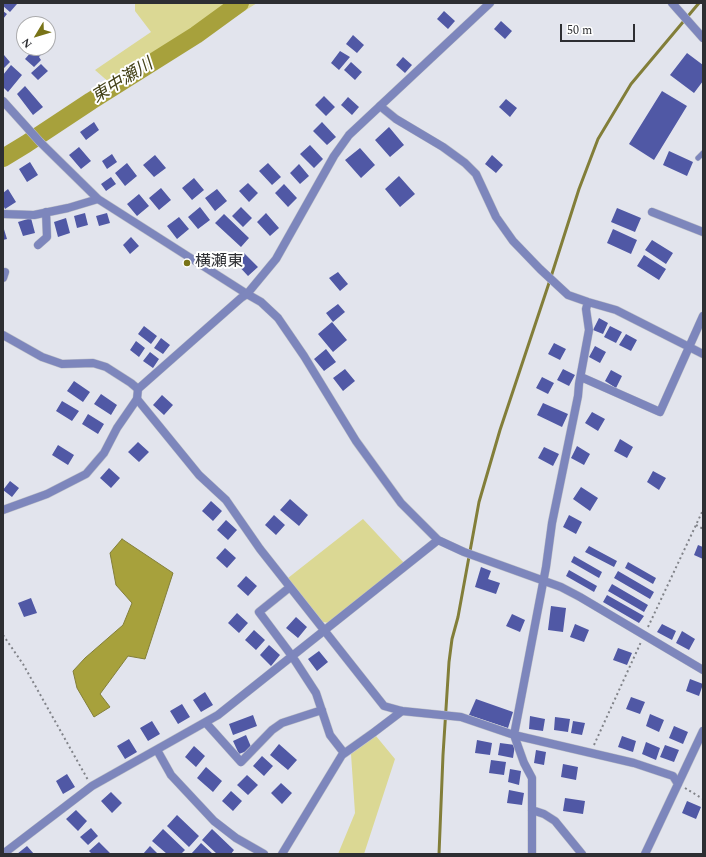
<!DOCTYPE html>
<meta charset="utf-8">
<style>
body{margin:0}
#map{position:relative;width:706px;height:857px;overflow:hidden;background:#e2e4ed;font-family:Spectral,serif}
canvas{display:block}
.frame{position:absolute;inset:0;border:4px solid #2d2e32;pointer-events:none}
.north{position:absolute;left:16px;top:16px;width:40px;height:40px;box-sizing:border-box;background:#fff;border:1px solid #ababad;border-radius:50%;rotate:232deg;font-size:11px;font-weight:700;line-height:16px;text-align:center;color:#2d2e32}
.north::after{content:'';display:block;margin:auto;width:14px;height:18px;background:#787317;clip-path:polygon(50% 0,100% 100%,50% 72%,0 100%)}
.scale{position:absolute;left:560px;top:24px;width:75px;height:18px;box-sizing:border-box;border:2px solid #2d2e32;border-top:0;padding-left:5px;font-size:12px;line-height:14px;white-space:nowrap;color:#2d2e32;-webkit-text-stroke:3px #fff;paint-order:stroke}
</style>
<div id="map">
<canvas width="706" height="857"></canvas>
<div class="frame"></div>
<div class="north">N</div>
<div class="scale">50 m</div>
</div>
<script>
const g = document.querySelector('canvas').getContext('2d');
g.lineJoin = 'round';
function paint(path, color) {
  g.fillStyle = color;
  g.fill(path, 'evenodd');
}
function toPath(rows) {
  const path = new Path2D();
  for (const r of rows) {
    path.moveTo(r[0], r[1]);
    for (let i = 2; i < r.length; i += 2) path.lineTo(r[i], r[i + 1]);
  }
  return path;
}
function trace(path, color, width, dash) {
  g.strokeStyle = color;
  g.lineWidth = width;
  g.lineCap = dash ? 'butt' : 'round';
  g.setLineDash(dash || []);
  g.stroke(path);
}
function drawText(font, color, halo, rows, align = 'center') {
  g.font = font + ' Spectral,"Noto Sans JP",serif';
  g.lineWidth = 4;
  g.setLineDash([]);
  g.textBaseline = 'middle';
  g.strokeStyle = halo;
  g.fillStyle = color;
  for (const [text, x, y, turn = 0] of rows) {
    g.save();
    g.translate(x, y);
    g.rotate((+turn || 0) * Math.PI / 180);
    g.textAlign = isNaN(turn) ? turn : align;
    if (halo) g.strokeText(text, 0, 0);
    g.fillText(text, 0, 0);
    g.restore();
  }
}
paint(toPath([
 [135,3,257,3,119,91,95,70,151,32,135,11],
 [363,519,405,564,329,623,323,622,288,578],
 [376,736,395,759,364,854,338,854,355,813,351,754]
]), '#dbd894');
const water = toPath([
 [122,539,173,573,145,659,128,656,100,694,110,707,94,717,77,688,73,671,85,658,123,625,132,603,116,585,110,553,122,539]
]);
paint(water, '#a7a13c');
trace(water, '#827e39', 1);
trace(toPath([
 [439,854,443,755,449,662,452,639,458,617,479,502,500,430,550,280,579,189,598,139,631,84,699,3]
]), '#827e39', 3);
trace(toPath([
 [3,158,26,144,91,101,196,35,240,3]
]), '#a7a13c', 18);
paint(toPath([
 [3,3,16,3,17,4,10,12,3,6],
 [3,11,7,14,3,19],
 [444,11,455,21,448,29,437,19],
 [501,21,512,31,505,39,494,29],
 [353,35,364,45,357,53,346,44],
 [28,48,41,48,44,51,39,57,41,60,34,67,25,59,32,51],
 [340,51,350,57,339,70,331,63],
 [687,53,703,65,703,81,694,93,670,75],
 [4,55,10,62,4,68,3,67],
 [403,57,412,65,405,73,396,65],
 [351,62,362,72,355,80,344,70],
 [41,64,48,71,38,80,31,73],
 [11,65,22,75,8,92,3,87,3,75],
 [25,86,43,107,33,115,17,94],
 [662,91,687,106,654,160,629,144],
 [324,96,335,107,326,116,315,105],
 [348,97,359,107,352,115,341,105],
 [506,99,517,108,510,117,499,107],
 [94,122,99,130,86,140,80,132],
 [322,122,336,137,327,145,313,131],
 [389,127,404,145,390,157,375,140],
 [310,145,323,159,314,168,300,154],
 [79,147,91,161,81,169,69,155],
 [360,148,375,165,361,178,345,160],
 [669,151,693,162,687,176,663,165],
 [112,154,117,162,107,169,102,161],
 [155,155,166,168,154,177,143,165],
 [492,155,503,165,496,173,485,164],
 [30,162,38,175,27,182,19,169],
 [127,163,137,176,125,186,115,173],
 [268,163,281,177,272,185,259,171],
 [299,164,309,176,300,184,290,173],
 [399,176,415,194,400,207,385,189],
 [111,177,116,184,106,191,101,184],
 [194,178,204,190,192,200,182,188],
 [248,183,258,193,249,202,239,191],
 [284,184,297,198,288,207,275,193],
 [161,188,171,200,159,210,149,198],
 [8,189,16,202,5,209,3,205,3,193],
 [217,189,227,201,215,211,205,198],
 [139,194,149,206,137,216,127,204],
 [200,207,210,220,198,229,188,217],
 [241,207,252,218,243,227,232,216],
 [617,208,641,218,635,232,611,222],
 [85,213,88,225,77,228,74,216],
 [107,213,110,223,99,226,96,216],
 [266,213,279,228,270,236,257,222],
 [224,214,249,238,241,247,215,223],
 [179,217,189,229,177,239,167,226],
 [31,218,35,233,23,236,18,222],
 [66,218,70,233,58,237,54,222],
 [3,226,7,239,3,240],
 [613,229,637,240,631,254,607,243],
 [131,237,139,246,130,254,123,245],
 [652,240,673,253,666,264,645,250],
 [244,253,258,267,248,276,235,262],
 [644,255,666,269,659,280,637,266],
 [338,272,348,284,340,291,329,278],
 [338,304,345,312,333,322,326,313],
 [599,318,608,323,603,334,593,330],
 [332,322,347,340,333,352,318,334],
 [144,326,157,336,151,344,138,334],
 [610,326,622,332,616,343,604,337],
 [626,334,637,340,631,351,619,345],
 [161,338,170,345,163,354,154,348],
 [136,341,145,348,139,357,130,350],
 [554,343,566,349,560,360,548,354],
 [595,346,606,352,600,363,589,357],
 [326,349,336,362,324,371,314,359],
 [150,352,159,359,153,368,143,361],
 [345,369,355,381,343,391,333,378],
 [563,369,575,375,569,386,557,380],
 [611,370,622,376,616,388,605,381],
 [542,377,554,383,548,394,536,388],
 [74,381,90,392,83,402,67,391],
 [101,394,117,405,111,415,94,404],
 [162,395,173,405,164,415,153,405],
 [62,401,79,411,72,421,56,411],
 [543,403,568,414,562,427,537,415],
 [592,412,605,419,598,431,585,423],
 [88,414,104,424,98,434,82,424],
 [620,439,633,447,627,458,614,451],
 [138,442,149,452,139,462,128,452],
 [58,445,74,455,68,465,52,455],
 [577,446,590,454,584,465,571,458],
 [544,447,559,454,553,466,538,458],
 [109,468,120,478,111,488,100,478],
 [653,471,666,478,659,490,647,482],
 [10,481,19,488,12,497,3,490],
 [581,487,598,498,590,511,573,499],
 [290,499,308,515,299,526,280,510],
 [211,501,222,511,213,521,202,511],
 [274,515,285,525,276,535,265,525],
 [569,515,582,522,576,534,563,527],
 [226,520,237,530,228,540,217,530],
 [698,545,703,547,703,559,694,555],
 [589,546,617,561,614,567,585,552],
 [225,548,236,558,227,568,216,558],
 [574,556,602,572,599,578,571,562],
 [628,562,656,578,653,584,625,568],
 [481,567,491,571,488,579,500,583,496,594,475,587],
 [569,570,597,586,594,592,566,576],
 [618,571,654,592,650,599,614,578],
 [246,576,257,586,248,596,237,586],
 [612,584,648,605,644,612,608,591],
 [607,595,644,616,639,623,603,602],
 [31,598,37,613,24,617,18,603],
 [551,606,566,608,563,632,548,630],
 [237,613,248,623,239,633,228,623],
 [512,614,525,620,520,632,506,626],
 [296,617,307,627,298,638,286,628],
 [575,624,589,630,584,642,570,637],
 [662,624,676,631,672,640,657,632],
 [254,630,265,640,256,650,245,640],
 [682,631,695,639,689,650,676,643],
 [269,645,280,655,271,666,260,655],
 [618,648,632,653,627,665,613,660],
 [319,651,328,662,317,671,308,659],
 [690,679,703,684,699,696,686,691],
 [205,692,213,705,201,712,193,700],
 [631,697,645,702,640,714,626,709],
 [476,699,513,712,508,728,469,715],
 [182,704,190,717,178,724,170,711],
 [650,714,664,720,659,732,646,726],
 [253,715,257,726,233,735,229,724],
 [530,716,545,719,543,731,529,729],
 [555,717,570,719,568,732,554,730],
 [152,721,160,734,148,741,140,728],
 [573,721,585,723,582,735,571,733],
 [674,726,688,732,683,744,669,738],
 [246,735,252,749,239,754,233,741],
 [622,736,636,741,633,752,618,747],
 [129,739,137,752,125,759,117,746],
 [477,740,492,743,490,755,475,753],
 [646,742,660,748,656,760,642,754],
 [500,743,515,745,513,758,498,755],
 [279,744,297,760,288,770,270,755],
 [665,745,679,750,674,762,660,757],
 [194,746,205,756,196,767,185,757],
 [536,750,546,752,544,765,534,763],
 [262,756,273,766,264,776,253,766],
 [491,760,506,762,504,775,489,773],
 [563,764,578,767,576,780,561,777],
 [206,767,222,781,213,792,197,778],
 [510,769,521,771,519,785,508,782],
 [67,774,75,787,63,794,56,781],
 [247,775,258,785,248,795,237,785],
 [281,783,292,793,282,804,271,793],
 [509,790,524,793,522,805,507,803],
 [231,791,242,801,233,811,222,801],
 [111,792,122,803,112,813,101,801],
 [565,798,585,801,583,814,563,811],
 [687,801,701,807,696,819,682,813],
 [76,810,87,821,78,831,66,819],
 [177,815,199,836,189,847,167,826],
 [91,828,98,836,88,845,80,837],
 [163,829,185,850,181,854,167,854,152,841],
 [212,829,234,850,231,854,217,854,202,840],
 [99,842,111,854,92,854,89,851],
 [201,843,213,854,191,854],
 [27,846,34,854,17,854],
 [150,846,158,854,143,854]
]), '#5058a5');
const service = toPath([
 [698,158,703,153]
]);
const minor = toPath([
 [672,3,703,38],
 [3,101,40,142,98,199,247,294,261,302,278,318,304,356,356,441,401,503,438,540,464,552,561,587,580,597,703,670],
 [380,106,396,119,443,147,465,163,476,174,496,217,513,241,540,269,568,295,588,302,616,310,703,354],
 [652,212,703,232],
 [3,214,34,215,68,208,98,199],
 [38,245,47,237,46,212],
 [3,278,5,272],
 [3,335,42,357,62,364,93,363,106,367,131,383,138,389],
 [581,377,660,412,703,316],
 [137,399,199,475,226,500,260,549,384,706,402,711,461,717,514,735,634,763,673,776,678,784],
 [290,587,259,612,292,656,316,693,330,735,344,753],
 [206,723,241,762,272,730,282,723,322,710],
 [157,750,171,775,214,821,236,838,264,854],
 [532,810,544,814,555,821,582,854],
 [3,854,92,786,218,715,438,540],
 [282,854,342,755,373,733,402,711],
 [532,854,532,778,524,763,514,735,546,567,552,523,578,396,579,384,589,330,586,309,588,302],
 [645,854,703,731]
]);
const tertiary = toPath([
 [3,510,47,494,86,474,104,453,117,428,137,399,138,389,241,298,247,294,276,259,334,156,349,135,490,3]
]);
trace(service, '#bec0c8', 6);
trace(minor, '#bec0c8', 9);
trace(tertiary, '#bec0c8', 9);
trace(toPath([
 [696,525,703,529],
 [648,627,703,510],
 [3,635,23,664,88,780],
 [594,745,641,642],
 [685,788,703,799]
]), '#818389', 2, [2, 3]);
trace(service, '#7d86bc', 5);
trace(minor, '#7d86bc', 8);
trace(tertiary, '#7d86bc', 8);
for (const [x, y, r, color] of [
 [187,263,4,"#787317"]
]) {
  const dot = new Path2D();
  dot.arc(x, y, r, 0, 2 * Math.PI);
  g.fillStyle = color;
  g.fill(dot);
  trace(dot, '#fff', 1.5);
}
drawText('16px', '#2d2e32', '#fff', [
 ["横瀬東",195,263]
], 'left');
drawText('italic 17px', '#434117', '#fff', [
 ["東中瀬川",123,82,-32]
]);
</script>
